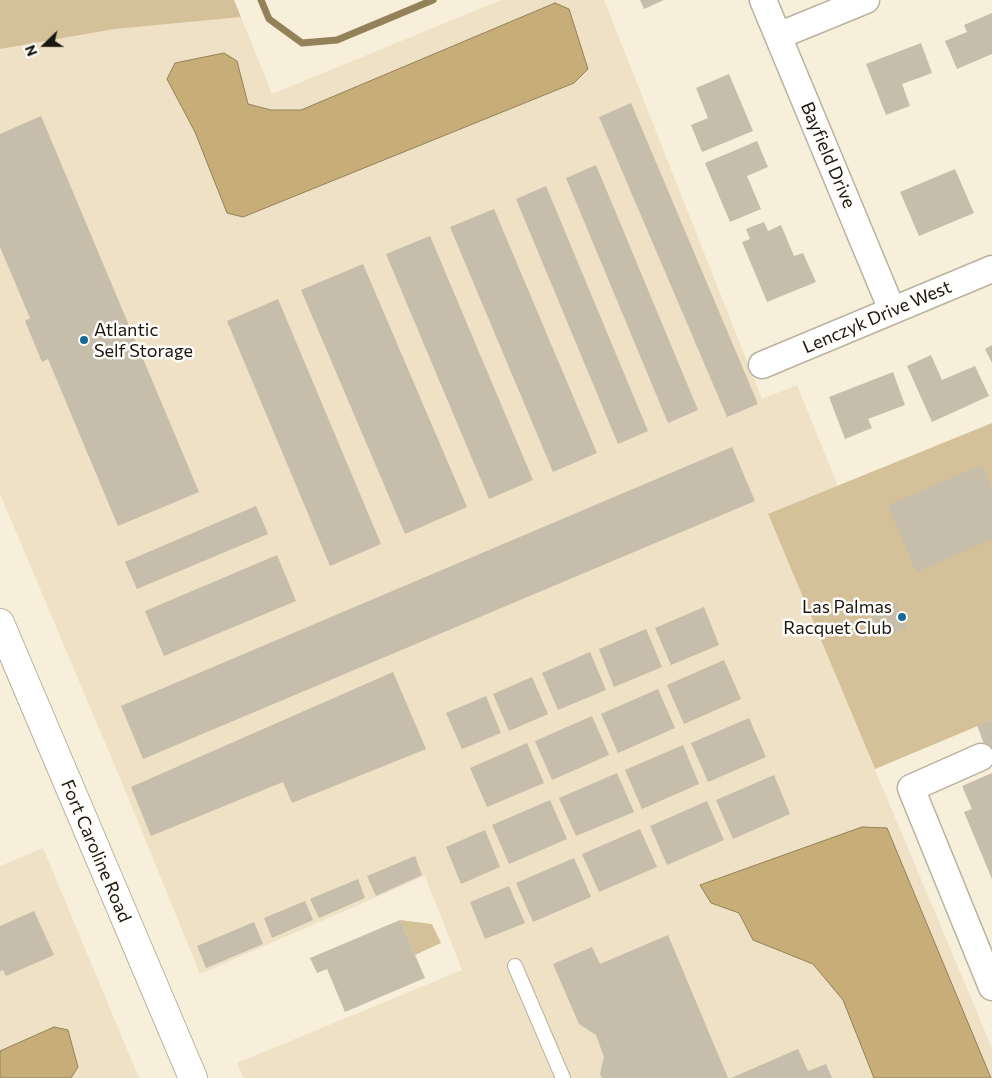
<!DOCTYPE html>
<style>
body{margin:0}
#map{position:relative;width:992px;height:1078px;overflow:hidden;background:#f8efdb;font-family:Commissioner,sans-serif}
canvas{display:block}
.north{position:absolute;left:20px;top:20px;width:50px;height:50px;-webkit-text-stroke:4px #fffdf9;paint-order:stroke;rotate:248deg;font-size:14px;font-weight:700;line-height:20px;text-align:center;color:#1a1710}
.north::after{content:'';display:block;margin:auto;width:18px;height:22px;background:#1a1710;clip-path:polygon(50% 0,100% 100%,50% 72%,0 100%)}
</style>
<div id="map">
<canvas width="992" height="1078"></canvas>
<div class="north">N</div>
</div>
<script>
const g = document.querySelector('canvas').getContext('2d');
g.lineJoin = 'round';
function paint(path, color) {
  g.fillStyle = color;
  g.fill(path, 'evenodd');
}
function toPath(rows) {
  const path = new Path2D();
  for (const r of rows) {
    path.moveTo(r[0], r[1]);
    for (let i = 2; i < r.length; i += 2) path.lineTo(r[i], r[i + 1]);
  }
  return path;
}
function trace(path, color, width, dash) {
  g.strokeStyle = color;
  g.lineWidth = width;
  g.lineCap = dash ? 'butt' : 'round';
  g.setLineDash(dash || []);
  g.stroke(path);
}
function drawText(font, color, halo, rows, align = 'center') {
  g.font = font + ' Commissioner,sans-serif';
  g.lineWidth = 5;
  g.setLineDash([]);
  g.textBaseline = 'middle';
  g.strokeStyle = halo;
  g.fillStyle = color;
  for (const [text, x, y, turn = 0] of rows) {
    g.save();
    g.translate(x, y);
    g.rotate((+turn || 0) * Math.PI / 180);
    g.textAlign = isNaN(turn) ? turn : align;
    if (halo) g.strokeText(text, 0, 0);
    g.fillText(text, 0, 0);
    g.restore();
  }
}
paint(toPath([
 [501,0,604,0,762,399,797,385,838,486,768,515,992,1048,992,1078,244,1078,237,1063,462,970,425,876,200,974,125,790,0,494,0,49,115,29,241,17,272,94],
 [43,848,139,1078,0,1078,0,866]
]), '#eee1c6');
paint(toPath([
 [0,0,234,0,241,17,115,29,0,49],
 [992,423,992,720,875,769,768,514],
 [400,920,432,924,441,943,415,955]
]), '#d4c19a');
const water = toPath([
 [555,3,569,9,588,69,574,83,243,217,227,213,195,132,167,79,175,63,224,53,237,61,248,104,271,110,301,110,555,3],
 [862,827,887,828,991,1078,874,1078,843,1000,813,964,753,940,739,913,711,903,700,885,862,827],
 [54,1027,68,1030,78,1067,71,1078,0,1078,0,1051,54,1027]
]);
paint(water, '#c7ae78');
trace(water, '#938159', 1);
trace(toPath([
 [261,0,269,19,302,43,337,40,433,0]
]), '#938159', 7);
paint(toPath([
 [640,0,664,0,644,9],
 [992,13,992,54,957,69,945,41,967,32,964,25],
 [921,43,932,73,902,84,910,106,886,115,866,64],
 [729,74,753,131,702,152,691,125,708,118,696,88],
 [631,103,758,404,727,417,599,117],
 [41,116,199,492,118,526,48,359,42,362,25,321,30,318,0,247,0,134],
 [757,141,768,167,747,176,761,209,730,222,705,163],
 [596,165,698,410,668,423,566,178],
 [955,169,974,213,919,236,900,192],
 [546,186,648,431,618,444,516,199],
 [494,209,597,453,553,472,450,227],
 [764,222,768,231,781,225,794,256,803,253,816,282,767,302,742,242,750,239,746,229],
 [430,236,533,480,489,499,386,254],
 [363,264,467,507,405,534,301,290],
 [278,299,381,544,330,566,227,321],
 [992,345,992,363,985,349],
 [931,355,942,380,975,366,989,396,932,422,907,366],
 [893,372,905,405,868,419,872,428,845,439,829,397],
 [732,447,755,501,143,759,121,706],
 [982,465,992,488,992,539,916,572,888,505],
 [256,506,268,534,137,589,125,562],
 [277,555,296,601,164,656,145,611],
 [896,602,907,628,882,638,871,612],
 [704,607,719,645,671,665,655,628],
 [646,629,662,667,614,687,599,649],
 [590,652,606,690,558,710,542,673],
 [724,660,741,699,684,724,667,685],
 [393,672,426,749,292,803,283,782,151,836,131,787],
 [532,677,548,714,509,731,493,694],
 [658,689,675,728,618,753,601,714],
 [486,696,501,733,462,749,446,713],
 [592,716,609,755,552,780,535,741],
 [749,718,766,757,708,782,691,743],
 [992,720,992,757,989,758,977,725],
 [527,743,544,783,487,807,470,768],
 [683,745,699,784,642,809,625,770],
 [617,773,634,812,576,836,559,798],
 [992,773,992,879,964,812,972,809,962,786],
 [774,775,790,814,733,839,716,800],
 [550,800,567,839,509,864,492,825],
 [707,801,724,840,667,865,650,826],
 [640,829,657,867,599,892,582,854],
 [485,830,500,867,461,884,446,847],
 [415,856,422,875,376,896,367,876],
 [574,858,591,897,533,922,516,883],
 [358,879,365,898,319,918,310,899],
 [509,886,525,923,485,939,470,902],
 [305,901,313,920,272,938,264,918],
 [34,911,54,955,6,976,3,970,0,971,0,926],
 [400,920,425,978,345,1012,327,969,317,973,310,958],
 [254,922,263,944,206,968,197,946],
 [668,935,728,1078,602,1078,600,1074,604,1057,596,1035,579,1024,553,964,592,947,600,964],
 [798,1049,808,1071,826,1064,832,1078,731,1078]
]), '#c6bdaa');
const lane = toPath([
 [515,966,563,1078]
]);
const street = toPath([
 [763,0,892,310],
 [778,36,866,0],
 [762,365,992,269],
 [981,757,911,788,992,987]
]);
const secondary = toPath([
 [0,623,193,1078]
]);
trace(lane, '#bab19e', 16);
trace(street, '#bab19e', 29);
trace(secondary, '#bab19e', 30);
trace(lane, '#fff', 14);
trace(street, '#fff', 26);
trace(secondary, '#fff', 28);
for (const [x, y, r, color] of [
 [84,340,5,"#19689a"],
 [902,617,5,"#19689a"]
]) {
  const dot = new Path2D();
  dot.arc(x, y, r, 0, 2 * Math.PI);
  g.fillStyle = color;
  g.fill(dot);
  trace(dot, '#fffdf9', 2);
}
drawText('18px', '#1a1710', '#fffdf9', [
 ["Bayfield Drive",828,155,67],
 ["Lenczyk Drive West",877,317,-23],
 ["Fort Caroline Road",96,851,67]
]);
drawText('18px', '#1a1710', '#fffdf9', [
 ["Atlantic",94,330],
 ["Self Storage",94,351],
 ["Las Palmas",892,607,"right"],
 ["Racquet Club",892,628,"right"]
], 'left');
</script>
